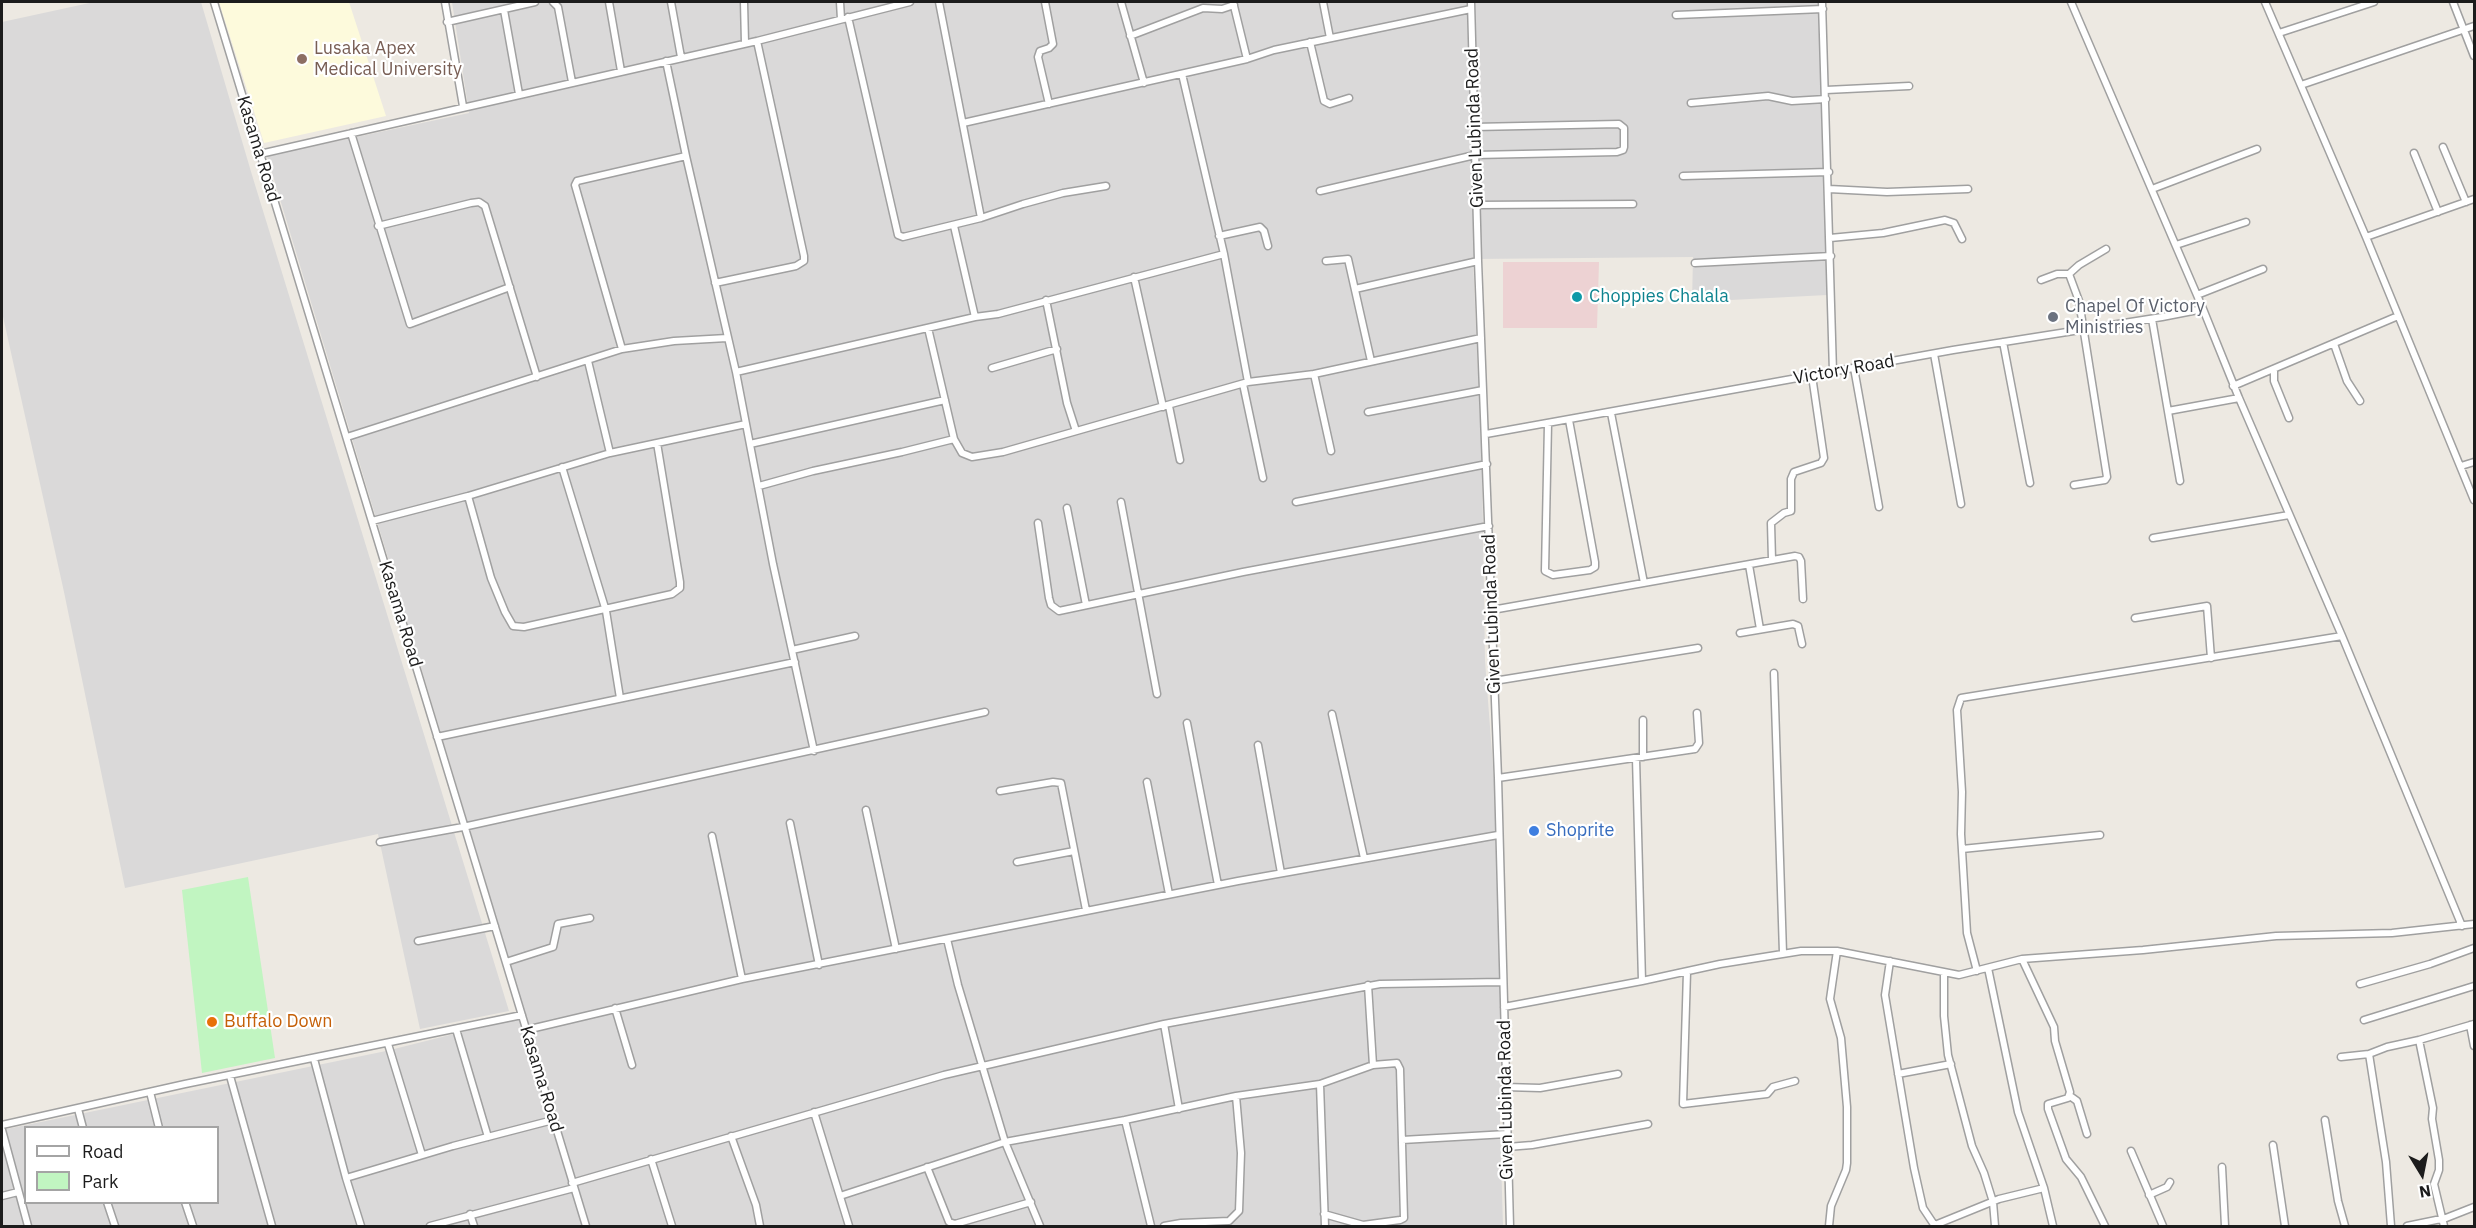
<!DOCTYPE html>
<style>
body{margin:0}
#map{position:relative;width:2476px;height:1228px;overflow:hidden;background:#ede9e2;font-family:"IBM Plex Sans",sans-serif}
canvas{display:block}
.frame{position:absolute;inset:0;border:3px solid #1c1c1c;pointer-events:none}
.legend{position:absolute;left:24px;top:1126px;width:195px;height:78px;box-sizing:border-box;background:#fff;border:2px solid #a4a4a4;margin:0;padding:8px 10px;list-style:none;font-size:18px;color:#1c1c1c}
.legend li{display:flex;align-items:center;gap:12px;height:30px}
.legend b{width:30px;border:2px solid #a4a4a4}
.north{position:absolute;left:2392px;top:1144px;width:60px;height:60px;-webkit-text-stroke:4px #fff;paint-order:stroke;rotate:170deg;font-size:16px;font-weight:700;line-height:24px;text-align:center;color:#1c1c1c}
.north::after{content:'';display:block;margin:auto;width:21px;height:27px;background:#1c1c1c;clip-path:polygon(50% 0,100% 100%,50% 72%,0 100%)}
</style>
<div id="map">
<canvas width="2476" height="1228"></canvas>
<div class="frame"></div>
<ul class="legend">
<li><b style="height:8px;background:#fff"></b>Road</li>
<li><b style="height:16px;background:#c1f5c1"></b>Park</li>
</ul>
<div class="north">N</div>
</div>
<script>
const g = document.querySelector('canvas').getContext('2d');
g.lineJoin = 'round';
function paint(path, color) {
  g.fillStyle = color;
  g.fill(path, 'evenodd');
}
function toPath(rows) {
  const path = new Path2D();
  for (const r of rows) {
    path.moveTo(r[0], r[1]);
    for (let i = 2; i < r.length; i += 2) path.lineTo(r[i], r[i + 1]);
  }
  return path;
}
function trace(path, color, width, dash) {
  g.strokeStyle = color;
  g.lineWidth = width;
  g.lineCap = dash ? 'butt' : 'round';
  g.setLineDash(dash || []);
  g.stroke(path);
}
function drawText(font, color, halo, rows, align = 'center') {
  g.font = font + ' "IBM Plex Sans",sans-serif';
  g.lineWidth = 4.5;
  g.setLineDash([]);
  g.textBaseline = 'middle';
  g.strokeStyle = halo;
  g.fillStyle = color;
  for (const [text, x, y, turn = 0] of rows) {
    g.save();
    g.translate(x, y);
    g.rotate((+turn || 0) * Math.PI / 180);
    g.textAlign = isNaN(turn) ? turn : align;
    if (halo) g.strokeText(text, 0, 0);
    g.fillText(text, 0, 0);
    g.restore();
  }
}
paint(toPath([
 [94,2,201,2,252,175,509,1011,420,1029,378,834,125,888,64,592,2,312,2,22],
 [452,2,1818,2,1828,199,1827,295,1692,302,1693,257,1473,259,1482,465,1485,661,1494,780,1501,991,1500,1125,1503,1226,2,1226,2,1130,386,1051,526,1016,267,156,469,113],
 [26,1128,218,1128,218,1202,26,1202]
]), '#dad9d9');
paint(toPath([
 [1503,262,1599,262,1597,328,1503,328]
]), '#edd2d3');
paint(toPath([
 [219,2,349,2,386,116,264,143]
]), '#fdfadc');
paint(toPath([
 [248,877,275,1058,202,1073,182,890]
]), '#c1f5c1');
const minor = toPath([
 [214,2,586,1226],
 [445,2,463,106],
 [553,2,558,7,572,82],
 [609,2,621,71],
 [671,2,681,57],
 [744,2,745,43],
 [840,2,841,19],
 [1045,2,1053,44,1049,48,1040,51,1038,57,1049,104],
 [1121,2,1144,83],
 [1233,2,1247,59],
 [1323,2,1330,38],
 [1471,2,1478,261,1498,778,1510,1226],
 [1822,2,1833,372],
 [2071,2,2203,309,2239,398,2342,636,2462,926],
 [2265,2,2366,237,2474,500],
 [2453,2,2474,56],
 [504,10,519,94],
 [1676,15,1823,9],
 [848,17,898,235,903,237,981,218,939,2],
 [447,22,535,2],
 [2279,33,2374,2],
 [1130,36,1203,8,1222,9,1234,5],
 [1310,42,1324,101,1330,104,1349,98],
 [666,61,686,156,736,372,773,564,814,751],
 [1182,74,1224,254,1248,382],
 [2301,85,2474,26],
 [1826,90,1909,86],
 [1691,103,1768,96,1792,101,1826,99],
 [963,123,1247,59,1274,50,1471,9],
 [351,133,410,324,510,287],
 [2443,147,2466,202],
 [2414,153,2438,212],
 [260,154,757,41,910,2],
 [1683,176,1829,172],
 [1829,189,1887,192,1968,189],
 [2152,189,2257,149],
 [1320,191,1475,155,1617,152,1623,150,1624,147,1624,128,1619,124,1474,127],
 [1477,205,1633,204],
 [981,218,1023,204,1063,193,1106,186],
 [378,226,471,203,479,202,485,206,537,377],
 [954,226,975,317],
 [1219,236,1260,227,1264,231,1268,246],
 [2366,237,2474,199],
 [1830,238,1883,233,1945,220,1954,223,1962,239],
 [2176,245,2246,222],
 [1326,261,1348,259,1371,361],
 [1695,263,1831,256],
 [2069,274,2079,265,2106,249],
 [1134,277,1163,407],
 [2041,280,2057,274,2069,274,2079,301,2107,477,2105,480,2074,485],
 [715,283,796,266,804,261,804,256,757,41],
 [1355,289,1478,261],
 [2197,295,2263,269],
 [1046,300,1067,403,1076,431],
 [2152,319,2180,481],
 [928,328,954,439,962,453,972,457,1003,452,1248,382,1314,374,1481,338],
 [2003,342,2030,483],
 [2334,344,2347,381,2360,401],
 [622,349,575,185,577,181,686,156],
 [1934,354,1961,504],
 [588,361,610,453],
 [992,368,1057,349],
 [1854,368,1879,507],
 [2274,369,2274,381,2289,418],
 [736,372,975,317,998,314,1224,254],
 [1314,374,1331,451],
 [1243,384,1263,478],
 [2233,386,2398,316],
 [1169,406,1180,460],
 [2168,411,2239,398],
 [1368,412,1483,390],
 [1611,413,1644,583],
 [1548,424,1545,571,1553,575,1590,570,1595,567,1595,562,1569,420],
 [1486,434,1953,350,2162,317,2203,309],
 [347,437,622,349,674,341,727,338],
 [750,444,945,400],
 [2461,466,2474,462],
 [562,467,606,611,620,698],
 [759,486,813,471,902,452,954,439],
 [468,496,491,578,505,612,513,626,524,627,672,594,680,588,680,582,657,443],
 [1121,502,1157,694],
 [1296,502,1487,464],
 [1067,508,1086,605],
 [372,521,468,496,610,453,746,424],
 [1038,523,1049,598,1051,605,1059,611,1243,572,1489,526],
 [2153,538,2289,515],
 [1772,560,1771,523,1784,513,1791,511,1791,479,1794,472,1821,463,1824,458,1812,376],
 [1749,565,1760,629],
 [1492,610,1795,556,1799,557,1801,561,1803,599],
 [2135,618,2207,606,2211,658],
 [1740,633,1793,624,1798,626,1802,644],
 [792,650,855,636],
 [1774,673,1783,953],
 [1494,681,1698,648],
 [1332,714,1364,858],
 [1643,720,1643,757],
 [1187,723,1218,885],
 [437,737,795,662],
 [1258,745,1281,873],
 [1636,758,1642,981],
 [1498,778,1695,749,1699,743,1697,713],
 [1147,782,1169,894],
 [1000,791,1053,782,1061,783,1086,910],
 [866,810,896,949],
 [790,823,819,965],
 [712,836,742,979],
 [380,842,463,827,985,712],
 [1962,849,2100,835],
 [1017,862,1074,851],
 [947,939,958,985,1005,1142,1040,1226],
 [418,941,495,926],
 [2022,959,2054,1027,2055,1041,2070,1092,2068,1098,2048,1104,2048,1109,2066,1159,2081,1177,2105,1226],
 [1890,961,1885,995,1914,1168,1923,1208,1935,1226],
 [506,962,553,947,558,924,590,918],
 [1988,968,2018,1112,2044,1188,2053,1226],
 [1977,971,1967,933,1961,834,1962,792,1957,710,1961,698,2342,636],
 [1687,972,1683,1104,1767,1094,1773,1087,1795,1081],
 [1944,972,1944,1016,1948,1055,1972,1146,1984,1173,1993,1202,1995,1226],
 [2360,984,2430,964,2474,948],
 [1368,985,1373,1065],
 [1504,1007,1642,981,1720,964,1801,951,1837,951,1959,975,2022,959,2143,950,2276,936,2392,933,2474,924],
 [615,1008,632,1065],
 [2364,1020,2474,986],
 [1164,1024,1179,1109],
 [2470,1025,2474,1046],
 [456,1029,488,1137],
 [526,1030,742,979,1238,881,1498,835],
 [2419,1040,2433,1108,2432,1119,2439,1160,2439,1170,2434,1184,2444,1226],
 [388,1044,422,1155],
 [2369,1054,2386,1162,2391,1226],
 [2341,1057,2369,1054,2387,1047,2419,1040,2474,1024],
 [314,1059,346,1178,361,1226],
 [1898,1074,1951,1064],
 [230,1076,272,1226],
 [1320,1084,1325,1226],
 [1505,1087,1540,1088,1618,1074],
 [150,1092,159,1128],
 [2070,1096,2077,1101,2087,1134],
 [78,1109,83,1128],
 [814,1112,849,1226],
 [1125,1120,1151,1226],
 [2325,1120,2338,1201,2345,1226],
 [2,1125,185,1084,522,1015],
 [2,1130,28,1226],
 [731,1136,756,1205,760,1226],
 [1402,1140,1507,1134],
 [2273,1145,2285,1226],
 [1507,1147,1532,1145,1648,1124],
 [2131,1151,2163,1226],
 [651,1159,672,1226],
 [927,1167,949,1222,955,1224,1031,1202],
 [2222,1167,2225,1226],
 [346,1178,453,1146,553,1120],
 [572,1183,944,1075,1164,1024,1380,984,1502,982],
 [2149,1195,2167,1187,2170,1182],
 [2,1196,18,1192],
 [840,1196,1005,1142,1125,1120,1236,1096,1320,1084,1373,1065,1397,1063,1400,1069,1404,1218,1400,1220,1363,1225,1324,1214],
 [107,1202,115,1226],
 [185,1202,193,1226],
 [470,1214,474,1226],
 [1935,1225,1999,1199,2044,1188],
 [430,1226,574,1188],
 [1164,1226,1181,1223,1229,1221,1239,1211,1241,1153,1236,1096],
 [1829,1226,1831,1206,1846,1170,1847,1163,1847,1107,1841,1038,1830,999,1837,951],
 [2407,1226,2446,1218,2474,1207]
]);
trace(minor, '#a0a0a0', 9);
trace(minor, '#fff', 6);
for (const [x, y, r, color] of [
 [302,59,6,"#8d6e63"],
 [1577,297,6,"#0f9aa8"],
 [2053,317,6,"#6b7280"],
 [1534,831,6,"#3f7fe0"],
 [212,1022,6,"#e8710a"]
]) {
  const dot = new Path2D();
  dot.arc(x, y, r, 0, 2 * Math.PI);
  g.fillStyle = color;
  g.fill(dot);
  trace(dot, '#fff', 2);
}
drawText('18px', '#785e54', '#fff', [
 ["Lusaka Apex",314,49],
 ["Medical University",314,70]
], 'left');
drawText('18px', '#1c1c1c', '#fff', [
 ["Given Lubinda Road",1475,128,-92],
 ["Kasama Road",258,149,73],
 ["Victory Road",1844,370,-10],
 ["Kasama Road",400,614,73],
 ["Given Lubinda Road",1492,614,-92],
 ["Kasama Road",541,1079,73],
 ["Given Lubinda Road",1506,1100,-91]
]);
drawText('18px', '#0d838f', '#fff', [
 ["Choppies Chalala",1589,297]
], 'left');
drawText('18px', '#5b616d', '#fff', [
 ["Chapel Of Victory",2065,307],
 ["Ministries",2065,328]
], 'left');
drawText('18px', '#366cbe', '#fff', [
 ["Shoprite",1546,831]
], 'left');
drawText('18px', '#c56008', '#fff', [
 ["Buffalo Down",224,1022]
], 'left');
</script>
